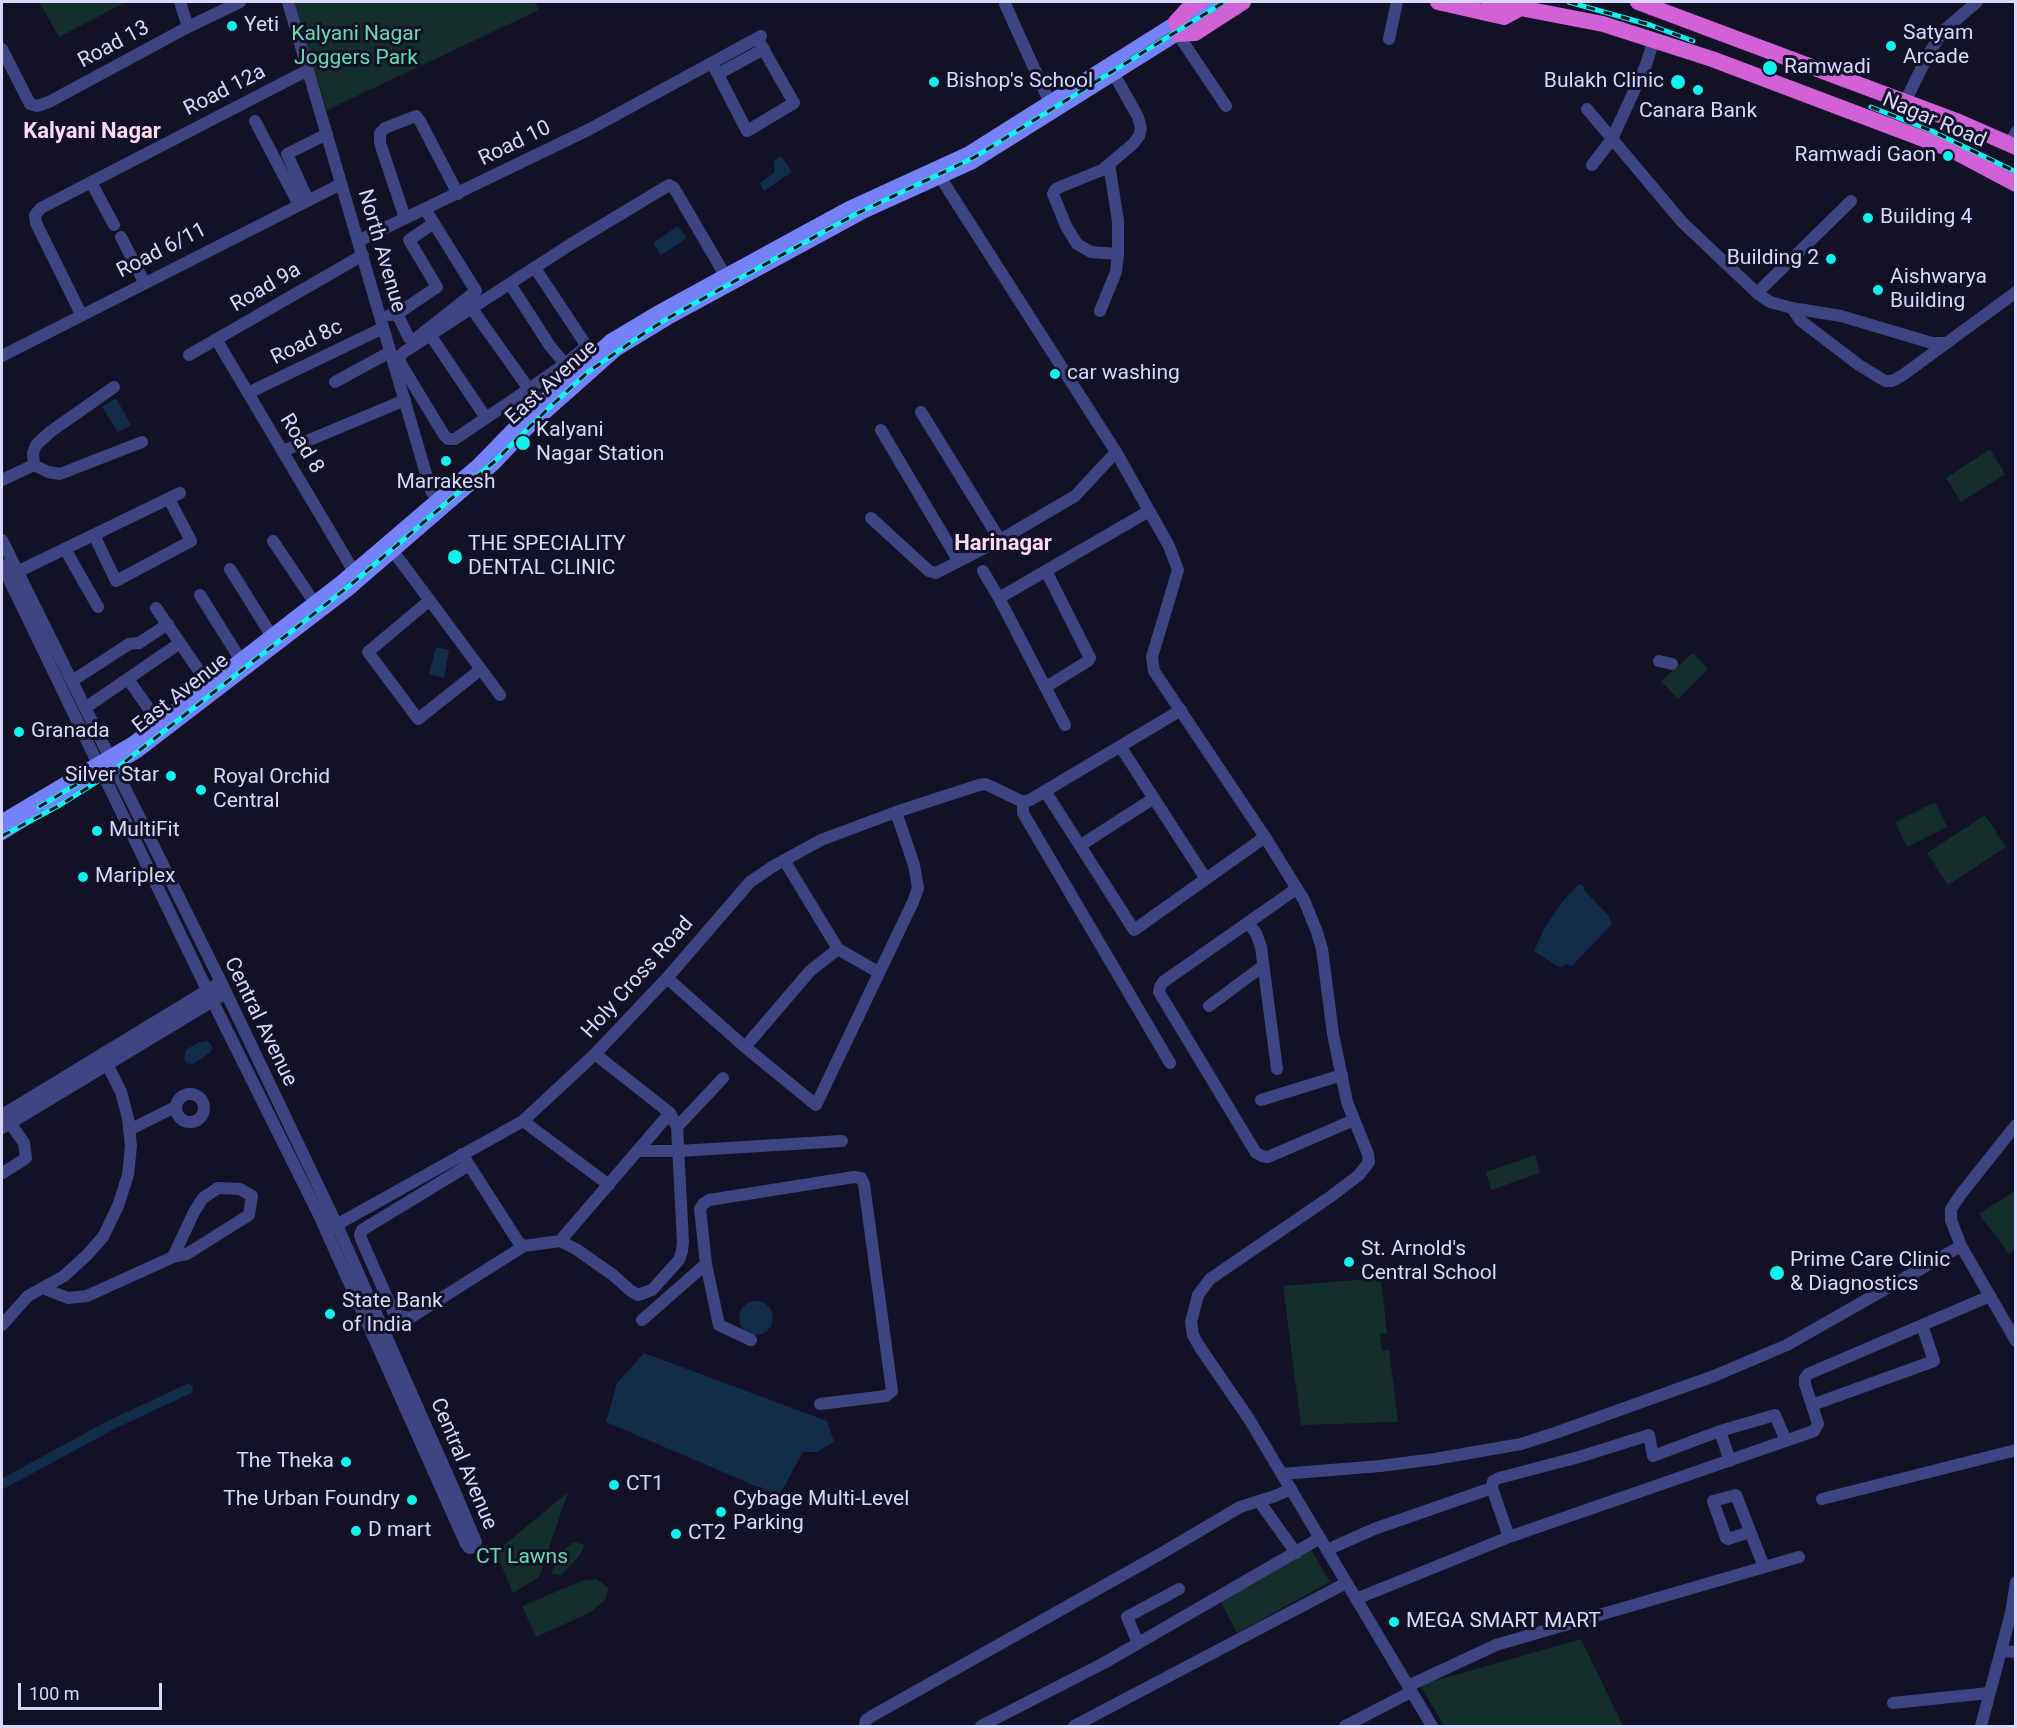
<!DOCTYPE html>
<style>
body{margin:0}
#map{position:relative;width:2017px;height:1728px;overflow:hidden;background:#121126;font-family:Roboto,sans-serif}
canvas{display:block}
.frame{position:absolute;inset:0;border:3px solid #d8d8fd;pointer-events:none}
.scale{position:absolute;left:18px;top:1683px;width:144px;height:27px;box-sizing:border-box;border:3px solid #d8d8fd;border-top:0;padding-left:8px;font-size:18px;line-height:21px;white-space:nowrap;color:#d8d8fd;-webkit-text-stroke:4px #121126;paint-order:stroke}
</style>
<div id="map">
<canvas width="2017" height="1728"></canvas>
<div class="frame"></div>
<div class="scale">100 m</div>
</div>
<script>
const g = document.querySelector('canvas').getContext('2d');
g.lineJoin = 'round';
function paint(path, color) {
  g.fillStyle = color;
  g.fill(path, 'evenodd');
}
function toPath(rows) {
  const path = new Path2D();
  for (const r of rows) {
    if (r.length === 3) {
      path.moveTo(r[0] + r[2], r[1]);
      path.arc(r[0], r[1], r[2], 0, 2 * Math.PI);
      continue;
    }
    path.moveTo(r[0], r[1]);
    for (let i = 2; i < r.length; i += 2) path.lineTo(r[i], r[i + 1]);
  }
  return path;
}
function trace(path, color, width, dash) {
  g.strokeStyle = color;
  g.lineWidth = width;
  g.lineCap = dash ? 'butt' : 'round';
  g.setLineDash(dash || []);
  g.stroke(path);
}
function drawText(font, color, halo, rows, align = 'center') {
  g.font = font + ' Roboto,sans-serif';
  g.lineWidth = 6;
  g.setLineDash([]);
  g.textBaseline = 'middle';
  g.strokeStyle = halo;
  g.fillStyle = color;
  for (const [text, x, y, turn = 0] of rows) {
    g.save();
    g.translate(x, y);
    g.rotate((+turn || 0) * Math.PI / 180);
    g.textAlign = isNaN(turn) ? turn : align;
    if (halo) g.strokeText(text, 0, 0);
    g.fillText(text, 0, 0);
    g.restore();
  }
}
paint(toPath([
 [39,2,126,2,59,37],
 [293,2,534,2,539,10,327,110],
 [1990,449,2005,474,1961,502,1946,478],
 [1693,653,1708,669,1678,699,1661,681],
 [1935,802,1947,827,1907,847,1895,822],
 [1985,815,2006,847,1948,885,1927,853],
 [1535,1155,1540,1173,1491,1190,1486,1172],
 [2015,1191,2015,1250,2009,1254,1979,1214],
 [1381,1278,1387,1333,1380,1334,1382,1351,1389,1350,1398,1422,1301,1425,1283,1286],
 [568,1492,539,1577,513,1593,496,1552],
 [573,1542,585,1545,579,1556,561,1575,551,1574,558,1556],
 [1310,1548,1330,1582,1237,1633,1221,1602],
 [596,1579,609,1588,605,1600,591,1612,536,1637,522,1606,584,1580],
 [1581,1639,1623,1726,1444,1726,1420,1685]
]), '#142f2b');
paint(toPath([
 [781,156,792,172,764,191,760,183,775,172,773,161],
 [678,226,687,238,661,255,653,243],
 [116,398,131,425,118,432,102,407],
 [436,647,449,650,444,678,429,674],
 [1579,884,1584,886,1584,890,1608,915,1612,924,1572,966,1566,964,1563,967,1559,967,1534,951,1544,929,1562,902],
 [207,1040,212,1046,211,1052,193,1064,187,1063,184,1059,186,1050,199,1042,202,1043],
 [756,1318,17],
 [644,1353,827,1421,834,1442,817,1452,803,1452,779,1496,606,1422,617,1383]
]), '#112d49');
trace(toPath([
 [2,1484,111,1425,188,1389]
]), '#112d49', 10);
trace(toPath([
 [180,2,188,27],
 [288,2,431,491,444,507],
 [1005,4,1049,101],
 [1175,30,1226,106],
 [1389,39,1397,2],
 [2,49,30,104,37,106,49,102,188,27,240,2],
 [712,63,747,131,794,103,757,38],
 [1110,67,1138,117,1141,128,1139,136,1133,144,1102,170,1060,187,1055,190,1053,194,1066,226,1077,244,1091,252,1118,254],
 [718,74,764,49],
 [1905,102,1927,57,1942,32,1977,2],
 [1587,109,1682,222,1757,293,1770,302,1792,308,1801,321,1859,365,1885,381,1892,381,1903,375,2016,292],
 [255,121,299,205],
 [2010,144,2016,132],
 [1592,165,1612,139,1646,65,1654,39],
 [91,182,114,225],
 [308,200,287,154,327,134],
 [405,218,380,143,380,133,385,128,416,116,420,121,458,194],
 [121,237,144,282],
 [358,241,590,129,761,36],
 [535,268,586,345,583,349,565,364,529,389,455,439,448,439,444,435,401,364,399,357,404,352,571,244,669,185,674,188,725,275],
 [510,284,550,346,565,364],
 [1757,293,1851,201],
 [1792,308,1841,316,1932,343,1945,343],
 [472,309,529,389,541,402],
 [1100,311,1116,272,1118,254,1118,221,1109,164],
 [81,314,36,223,35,215,41,208,308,70],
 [397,314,409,338,414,340,476,291,425,209],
 [390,315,397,314,437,287,409,240,434,223],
 [431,336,486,418],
 [216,339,353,570],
 [189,355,363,255],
 [2,356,341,184],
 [335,382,390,352],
 [248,393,383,328],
 [921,412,1000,540],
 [881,430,958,560],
 [283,451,405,400],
 [34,465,33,453,36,445,50,432,114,387],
 [34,465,48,472,60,474,142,442],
 [2,480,34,465],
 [871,518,929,571,936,573,1000,540,1075,496,1116,452],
 [94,535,116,581,191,541,169,499],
 [273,541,314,602],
 [65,549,98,607],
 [393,551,500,695],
 [230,569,271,635],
 [983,571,999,598,1065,725],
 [1046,571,1090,658,1088,661,1046,687],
 [17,572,180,493],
 [200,595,240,659],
 [999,598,1149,511],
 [430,600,368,652,418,719,480,670],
 [156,608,208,684],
 [1659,661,1672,664],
 [128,679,158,722],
 [72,681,129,644,139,643,168,624],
 [85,708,180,643],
 [1120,746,1206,879],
 [1045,791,1134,930,1265,837],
 [1023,802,1023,813,1170,1063],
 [1081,845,1154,798],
 [784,860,838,949,878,972],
 [1296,889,1163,982,1160,987,1159,992,1256,1153,1262,1156,1268,1157,1354,1120],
 [1248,923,1256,933,1261,947,1277,1069],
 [667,978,745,1047,816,1105,913,902,918,888,914,865,896,812],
 [1209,1006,1263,966],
 [745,1047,810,971,838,949],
 [190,1108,14],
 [1261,1100,1342,1075],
 [2,1115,221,982],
 [523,1121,609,1185],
 [677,1127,723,1078],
 [2,1128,226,993],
 [129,1130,175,1107],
 [637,1151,679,1151,842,1141],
 [462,1154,519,1243,524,1246,560,1241,576,1249,613,1275,631,1291,638,1295,652,1290,679,1260,682,1251,683,1242,677,1127,670,1113,595,1054],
 [469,1165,362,1230,360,1235,362,1241,393,1311,397,1315,410,1318,524,1246],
 [3,1173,26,1158,24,1143,6,1117],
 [329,1229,523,1121,595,1054,667,978,750,882,772,867,821,840,896,812,979,785,985,784,992,787,1023,802,1030,800,1181,710],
 [560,1241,670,1113],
 [42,1288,68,1298,87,1296,173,1257,187,1254,249,1215,252,1196,240,1189,218,1188,203,1198,194,1212,173,1257],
 [642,1320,706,1264],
 [2,1325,28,1296,64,1276,87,1255,103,1237,118,1206,128,1175,131,1146,128,1118,121,1092,102,1054],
 [751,1340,719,1325,706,1264,700,1209,703,1204,709,1200,854,1177,861,1178,864,1184,892,1391,886,1396,820,1404],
 [1812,1405,1934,1361,1922,1325],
 [1720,1431,1730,1461],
 [1282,1474,1380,1466,1435,1459,1521,1444,1558,1432,1714,1376,1787,1345,1961,1246],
 [1822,1499,2016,1450],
 [1259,1501,1296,1553],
 [1750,1532,1728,1539,1726,1538,1713,1501,1736,1495,1764,1567],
 [1509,1537,1492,1488,1493,1481,1499,1478,1579,1457,1649,1435,1653,1456,1720,1431,1775,1415,1786,1441],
 [1327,1550,1374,1529,1492,1488],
 [1356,1599,1509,1537,1814,1431,1818,1424,1805,1384,1805,1378,1808,1374,1990,1296],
 [1138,1643,1127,1617,1179,1589],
 [2001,1651,2016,1652],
 [1408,1686,1496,1645,1799,1557],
 [1893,1703,1989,1693],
 [865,1726,866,1720,872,1716,1162,1553,1240,1507,1275,1496,1291,1489],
 [981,1726,1104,1663,1320,1538],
 [1074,1726,1346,1583],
 [1345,1726,1411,1692]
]), '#3e4482', 12);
trace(toPath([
 [935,169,1116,452,1169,546,1178,570,1152,657,1154,671,1265,837,1304,900,1317,932,1322,949,1333,1034,1347,1102,1368,1154,1369,1162,1359,1175,1330,1197,1210,1279,1198,1295,1191,1322,1193,1335,1199,1346,1249,1419,1432,1726],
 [2,540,221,982,337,1225,455,1492,476,1542,474,1547,469,1548,466,1544,319,1215,212,1000,2,565],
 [2016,1125,1961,1194,1951,1209,1951,1220,1961,1246,2016,1341],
 [1981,1726,2011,1613,2016,1582]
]), '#3e4482', 12);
trace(toPath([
 [2,820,133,742,341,581,478,464,520,421,610,340,662,309,847,208,967,153,1167,27,1212,2],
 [2,834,139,751,349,590,495,464,528,429,617,350,668,319,865,212,973,163,1211,14]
]), '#7481f7', 12);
trace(toPath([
 [1438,2,1504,17,1519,9],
 [1489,2,1603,24,1712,59,1950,149,2016,184],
 [1638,2,1959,122,2016,147],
 [1176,22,1189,8,1199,2],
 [1178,34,1195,33,1243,2]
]), '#d260d6', 16);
const rail = toPath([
 [1569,2,1650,25,1693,41],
 [1871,107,1932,131,2016,172],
 [39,807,77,784],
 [2,836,60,805,108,775,348,587,494,462,552,405,588,372,643,334,670,317,854,215,975,157,1224,2]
]);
trace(rail, '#0ff2ed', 5);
trace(rail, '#121126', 3, [9]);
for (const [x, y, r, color] of [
 [232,26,6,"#0ff2ed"],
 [1891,46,6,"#0ff2ed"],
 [1770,68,8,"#0ff2ed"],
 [934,82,6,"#0ff2ed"],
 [1678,82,8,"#0ff2ed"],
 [1698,90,6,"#0ff2ed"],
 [1948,156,6,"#0ff2ed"],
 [1868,218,6,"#0ff2ed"],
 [1831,259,6,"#0ff2ed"],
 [1878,290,6,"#0ff2ed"],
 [1055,374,6,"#0ff2ed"],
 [523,443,8,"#0ff2ed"],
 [446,461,6,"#0ff2ed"],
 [455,557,8,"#0ff2ed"],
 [19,732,6,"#0ff2ed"],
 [171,776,6,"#0ff2ed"],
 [201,790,6,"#0ff2ed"],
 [97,831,6,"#0ff2ed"],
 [83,877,6,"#0ff2ed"],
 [1349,1262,6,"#0ff2ed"],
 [1777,1273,8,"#0ff2ed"],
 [330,1314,6,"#0ff2ed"],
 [346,1462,6,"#0ff2ed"],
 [614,1485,6,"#0ff2ed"],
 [412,1500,6,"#0ff2ed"],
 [721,1512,6,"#0ff2ed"],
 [356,1531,6,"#0ff2ed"],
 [676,1534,6,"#0ff2ed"],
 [1394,1622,6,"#0ff2ed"]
]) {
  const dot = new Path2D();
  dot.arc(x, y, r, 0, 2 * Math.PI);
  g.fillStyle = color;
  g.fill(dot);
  trace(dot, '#121126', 2);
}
drawText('21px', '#d8d8fd', '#121126', [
 ["Yeti",244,26],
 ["Satyam",1903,34],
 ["Arcade",1903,58],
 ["Ramwadi",1784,68],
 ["Bishop's School",946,82],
 ["Bulakh Clinic",1664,82,"right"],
 ["Canara Bank",1698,112,"center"],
 ["Ramwadi Gaon",1936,156,"right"],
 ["Building 4",1880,218],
 ["Building 2",1819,259,"right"],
 ["Aishwarya",1890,278],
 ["Building",1890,302],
 ["car washing",1067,374],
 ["Kalyani",536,431],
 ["Nagar Station",536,455],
 ["Marrakesh",446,483,"center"],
 ["THE SPECIALITY",468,545],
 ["DENTAL CLINIC",468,569],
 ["Granada",31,732],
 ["Silver Star",159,776,"right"],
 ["Royal Orchid",213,778],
 ["Central",213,802],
 ["MultiFit",109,831],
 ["Mariplex",95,877],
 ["St. Arnold's",1361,1250],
 ["Central School",1361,1274],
 ["Prime Care Clinic",1790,1261],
 ["& Diagnostics",1790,1285],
 ["State Bank",342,1302],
 ["of India",342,1326],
 ["The Theka",334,1462,"right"],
 ["CT1",626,1485],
 ["The Urban Foundry",400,1500,"right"],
 ["Cybage Multi-Level",733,1500],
 ["Parking",733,1524],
 ["D mart",368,1531],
 ["CT2",688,1534],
 ["MEGA SMART MART",1406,1622]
], 'left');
drawText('21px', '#67daaf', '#121126', [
 ["Kalyani Nagar",356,35],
 ["Joggers Park",356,59],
 ["CT Lawns",522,1558]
]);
drawText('21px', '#d8d8fd', '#121126', [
 ["Road 13",114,45,-28],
 ["Road 12a",225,91,-27],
 ["Nagar Road",1934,121,23],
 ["Road 10",515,144,-26],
 ["Road 6/11",162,251,-27],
 ["North Avenue",381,251,74],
 ["Road 9a",266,288,-30],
 ["Road 8c",307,343,-26],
 ["East Avenue",552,383,-42],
 ["Road 8",301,444,59],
 ["East Avenue",181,694,-38],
 ["Holy Cross Road",638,978,-48],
 ["Central Avenue",260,1022,64],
 ["Central Avenue",463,1464,67]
]);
drawText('bold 22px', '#fddaf4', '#121126', [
 ["Kalyani Nagar",92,132],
 ["Harinagar",1003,544]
]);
</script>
